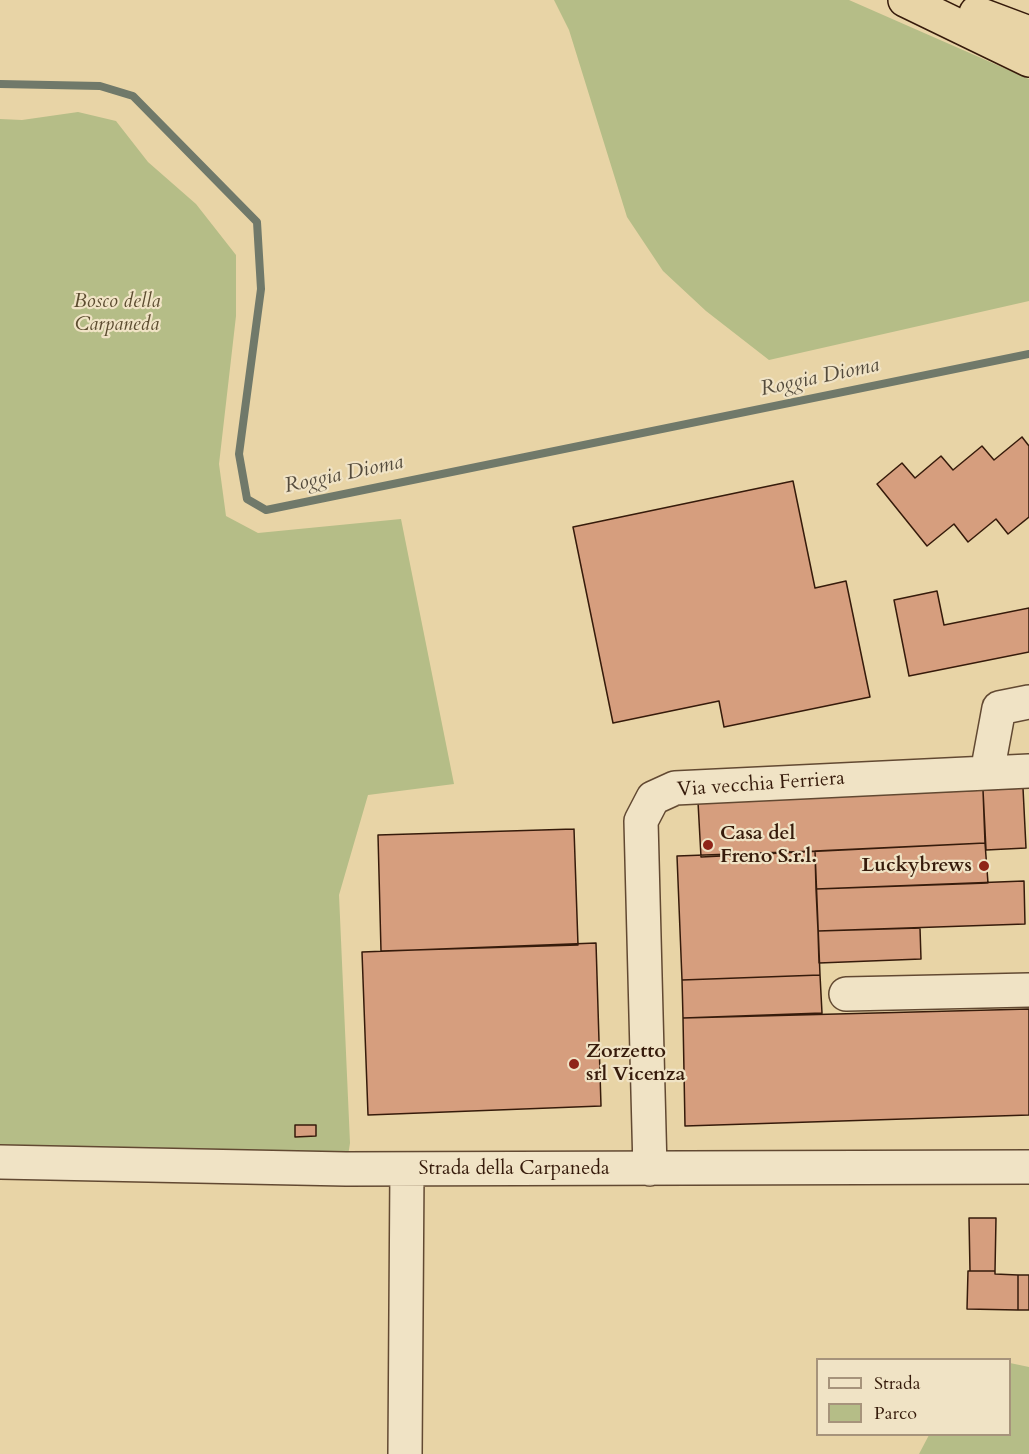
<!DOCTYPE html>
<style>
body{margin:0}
#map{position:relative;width:1029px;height:1454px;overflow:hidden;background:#e8d4a6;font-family:Cardo,serif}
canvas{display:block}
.legend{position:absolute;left:816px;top:1358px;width:195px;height:78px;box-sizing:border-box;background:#f0e3c5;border:2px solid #a6937b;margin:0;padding:8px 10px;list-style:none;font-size:18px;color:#361b0b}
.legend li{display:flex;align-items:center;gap:12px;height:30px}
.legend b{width:30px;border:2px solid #a6937b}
</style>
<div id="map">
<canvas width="1029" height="1454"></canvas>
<ul class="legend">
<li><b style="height:8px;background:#f0e3c5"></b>Strada</li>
<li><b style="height:16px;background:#b5bd87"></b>Parco</li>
</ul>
</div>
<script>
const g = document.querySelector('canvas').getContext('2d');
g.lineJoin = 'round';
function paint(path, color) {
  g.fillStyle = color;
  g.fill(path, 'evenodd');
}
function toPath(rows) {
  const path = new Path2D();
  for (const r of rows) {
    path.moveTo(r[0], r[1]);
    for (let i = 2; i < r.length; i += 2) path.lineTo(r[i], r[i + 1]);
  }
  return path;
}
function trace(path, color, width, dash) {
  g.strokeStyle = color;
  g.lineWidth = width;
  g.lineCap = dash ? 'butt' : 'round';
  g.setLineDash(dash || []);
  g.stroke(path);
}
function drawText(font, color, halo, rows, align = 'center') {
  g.font = font + ' Cardo,serif';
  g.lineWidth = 4.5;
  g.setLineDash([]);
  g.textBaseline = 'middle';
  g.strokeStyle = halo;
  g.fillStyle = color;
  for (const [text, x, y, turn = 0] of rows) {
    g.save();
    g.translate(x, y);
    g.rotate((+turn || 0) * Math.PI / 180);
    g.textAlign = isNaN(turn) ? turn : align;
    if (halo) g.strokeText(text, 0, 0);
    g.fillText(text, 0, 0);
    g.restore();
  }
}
paint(toPath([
 [554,0,849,0,1029,79,1029,301,769,360,706,311,663,271,627,217,569,30],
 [78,112,116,121,148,162,196,204,236,255,236,316,219,464,226,516,258,533,401,519,454,784,368,795,339,895,350,1143,346,1169,0,1155,0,119,22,120],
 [1010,1363,1029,1367,1029,1454,919,1454,929,1435,1010,1434]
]), '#b5bd87');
trace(toPath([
 [0,84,100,86,133,96,257,222,261,289,239,454,247,499,266,510,1029,354]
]), '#70796a', 8);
const building = toPath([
 [1022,437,1029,446,1029,517,1008,534,996,519,968,542,954,524,927,546,877,484,902,463,915,478,941,456,953,470,982,446,994,460,1022,437],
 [793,481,815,588,846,581,870,697,724,727,719,701,613,723,573,527,793,481],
 [937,591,944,625,1029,608,1029,652,909,676,894,600,937,591],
 [1023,788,1026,848,986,850,983,790,1023,788],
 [983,790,985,843,701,857,698,802,983,790],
 [574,829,578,945,381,951,378,835,574,829],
 [985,843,988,883,816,889,815,851,985,843],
 [815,851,820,975,682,980,677,856,815,851],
 [1024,881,1025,924,818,931,816,889,1024,881],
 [920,928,921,959,819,963,818,931,920,928],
 [596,943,601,1106,368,1115,362,952,596,943],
 [820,975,822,1013,683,1018,682,980,820,975],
 [1029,1009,1029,1115,685,1126,683,1018,1029,1009],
 [295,1125,316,1125,316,1136,295,1137,295,1125],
 [969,1218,996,1218,995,1271,970,1271,969,1218],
 [968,1271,995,1271,995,1274,1018,1275,1018,1310,967,1309,968,1271],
 [1018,1275,1029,1275,1029,1310,1018,1310,1018,1275]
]);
paint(building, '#d69e7e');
trace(building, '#361b0b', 1.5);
const minor = toPath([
 [987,773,999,708,1029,702],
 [846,994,1029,990],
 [0,1162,346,1169,1029,1167],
 [650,1169,641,821,653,798,675,788,1029,771],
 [405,1454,407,1169]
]);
const highway = toPath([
 [905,0,1029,60],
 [976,13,1029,33]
]);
trace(minor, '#624932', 36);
trace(highway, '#361b0b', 36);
trace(minor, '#f0e3c5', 33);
trace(highway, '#e8d4a6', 33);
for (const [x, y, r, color] of [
 [708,845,6,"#8f2418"],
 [984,866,6,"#8f2418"],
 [574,1064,6,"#8f2418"]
]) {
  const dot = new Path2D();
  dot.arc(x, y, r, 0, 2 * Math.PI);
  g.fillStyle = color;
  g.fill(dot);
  trace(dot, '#f0e3c5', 2);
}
drawText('italic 20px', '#5c4c30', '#f0e3c5', [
 ["Bosco della",117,302],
 ["Carpaneda",117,325]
]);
drawText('20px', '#361b0b', '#f0e3c5', [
 ["Via vecchia Ferriera",761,785,-4],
 ["Strada della Carpaneda",514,1169]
]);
drawText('bold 20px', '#361b0b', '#f0e3c5', [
 ["Casa del",720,834],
 ["Freno S.r.l.",720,857],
 ["Luckybrews",972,866,"right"],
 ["Zorzetto",586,1052],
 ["srl Vicenza",586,1075]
], 'left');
drawText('italic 21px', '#534a3b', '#f0e3c5', [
 ["Roggia Dioma",820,378,-12],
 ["Roggia Dioma",344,475,-12]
]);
</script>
